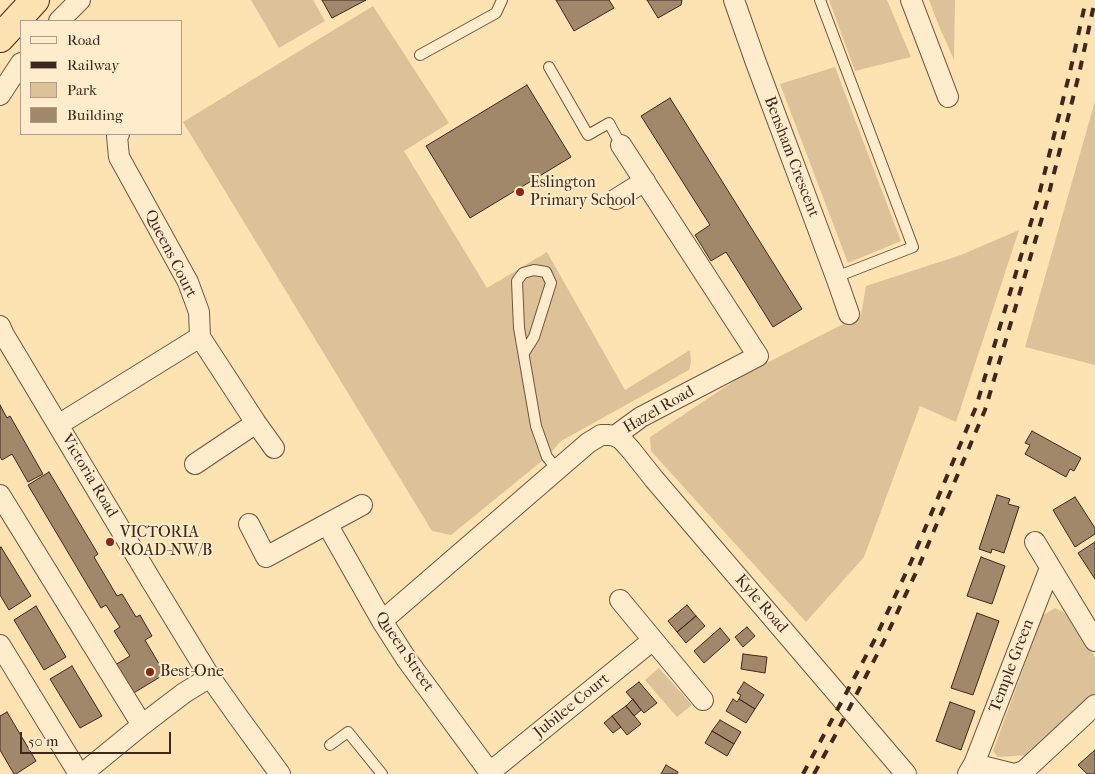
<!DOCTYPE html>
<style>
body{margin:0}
#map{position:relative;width:1095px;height:774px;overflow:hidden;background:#fde2b2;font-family:"IM FELL French Canon",serif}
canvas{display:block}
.legend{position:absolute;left:20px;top:20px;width:162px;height:115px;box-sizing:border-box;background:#feeccd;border:1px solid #b29d87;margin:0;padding:6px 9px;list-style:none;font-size:15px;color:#40271d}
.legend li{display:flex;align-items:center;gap:10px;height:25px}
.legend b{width:25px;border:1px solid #b29d87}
.scale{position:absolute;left:20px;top:732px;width:151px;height:22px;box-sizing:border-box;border:2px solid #40271d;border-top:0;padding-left:6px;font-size:15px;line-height:18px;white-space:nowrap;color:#40271d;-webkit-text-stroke:4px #feeccd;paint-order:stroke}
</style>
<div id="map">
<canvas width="1095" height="774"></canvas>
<ul class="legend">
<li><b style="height:6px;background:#feeccd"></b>Road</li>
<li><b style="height:6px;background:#40271d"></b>Railway</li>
<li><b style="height:14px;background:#ddc299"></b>Park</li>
<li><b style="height:14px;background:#a2886a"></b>Building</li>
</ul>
<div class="scale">50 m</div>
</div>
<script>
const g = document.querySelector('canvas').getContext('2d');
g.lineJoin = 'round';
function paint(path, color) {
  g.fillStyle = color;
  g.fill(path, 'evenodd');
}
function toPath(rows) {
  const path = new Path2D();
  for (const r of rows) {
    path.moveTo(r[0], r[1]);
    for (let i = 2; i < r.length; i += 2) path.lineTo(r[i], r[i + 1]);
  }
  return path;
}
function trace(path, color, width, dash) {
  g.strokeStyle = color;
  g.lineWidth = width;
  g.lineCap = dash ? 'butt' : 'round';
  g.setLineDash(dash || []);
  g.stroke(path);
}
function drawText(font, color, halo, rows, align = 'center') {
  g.font = font + ' "IM FELL French Canon",serif';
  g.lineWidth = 4;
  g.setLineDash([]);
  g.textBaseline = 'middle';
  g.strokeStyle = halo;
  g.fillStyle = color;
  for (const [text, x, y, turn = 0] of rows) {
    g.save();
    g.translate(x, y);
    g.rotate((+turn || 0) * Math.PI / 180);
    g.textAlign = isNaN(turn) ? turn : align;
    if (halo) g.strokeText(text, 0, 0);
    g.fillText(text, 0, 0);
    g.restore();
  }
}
paint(toPath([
 [251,0,313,0,325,21,279,48],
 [829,0,887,0,911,57,855,71],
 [929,0,955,0,954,60,939,26],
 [373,6,449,123,404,151,487,288,547,252,625,390,690,350,691,362,689,370,561,441,547,457,451,535,432,531,183,122],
 [835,67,901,241,848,263,780,84],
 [1095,101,1095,365,1025,347],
 [1019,230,956,422,920,406,864,557,806,622,651,451,650,437,743,375,861,315,866,286,961,255],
 [1055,608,1069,615,1095,657,1095,695,1030,755,998,757,993,751,1043,615],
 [659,668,692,705,677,717,645,680]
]), '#ddc299');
const building = toPath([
 [322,0,366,0,332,18,322,0],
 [556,0,609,0,614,8,574,31,556,0],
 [647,0,682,0,681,5,658,18,647,0],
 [527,85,571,157,470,218,426,146,527,85],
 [670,98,802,309,773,327,726,252,711,261,695,235,710,225,641,116,670,98],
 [0,405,7,418,10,416,43,474,28,482,12,454,2,460,0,457,0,405],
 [1032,431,1081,458,1074,471,1070,469,1066,477,1025,454,1030,445,1025,443,1032,431],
 [49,472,98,554,94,557,117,596,122,594,136,617,140,615,152,636,145,640,165,674,132,694,115,665,130,656,114,631,120,627,106,605,101,608,28,485,49,472],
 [997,495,1010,499,1008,504,1019,507,1004,553,992,549,991,553,979,549,997,495],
 [1075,497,1095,528,1095,534,1075,547,1053,510,1075,497],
 [1095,542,1095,579,1078,553,1095,542],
 [1,547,31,596,9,610,0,595,0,548,1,547],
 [981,557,1005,566,992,604,967,596,981,557],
 [687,605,696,616,677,632,668,621,687,605],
 [36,606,66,657,44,670,14,620,36,606],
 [977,613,999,621,973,695,951,688,977,613],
 [696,616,705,626,686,643,677,632,696,616],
 [747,627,755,636,743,647,735,637,747,627],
 [720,628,730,640,704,663,694,651,720,628],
 [743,654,767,657,765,673,741,669,743,654],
 [72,666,102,716,80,728,50,679,72,666],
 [639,682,657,703,644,713,626,692,639,682],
 [744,682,764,695,755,709,739,699,741,695,737,693,744,682],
 [633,699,641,710,634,716,626,706,633,699],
 [733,699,737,702,739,699,755,709,746,723,726,711,733,699],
 [950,702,975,711,961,750,936,741,950,702],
 [626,706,641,724,627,735,612,716,626,706],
 [7,712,36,761,16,774,14,774,0,750,0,716,7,712],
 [612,716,621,727,613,733,604,723,612,716],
 [720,720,741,732,734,744,712,731,720,720],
 [712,731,734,744,727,756,705,743,712,731],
 [1095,750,1095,774,1087,774,1078,765,1095,750],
 [666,765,678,772,677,774,661,774,666,765]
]);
paint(building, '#a2886a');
trace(building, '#40271d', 1);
const lane = toPath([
 [820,0,913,247,836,277],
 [420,55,496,13,502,0],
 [549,67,588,135,609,123,621,145],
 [524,353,534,337,551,283,546,272,534,270,523,273,517,281,519,328,536,426,547,457,558,470],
 [330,745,348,732,382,774]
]);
const street = toPath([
 [734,0,755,60,836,277,849,314],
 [911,0,948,97],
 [59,21,80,0],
 [0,95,21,63],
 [119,134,117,136,119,157,188,282,199,312,200,337,256,423,274,448],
 [616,199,645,181],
 [0,326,4,335,152,582,210,677,239,718,280,774],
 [58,425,200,337],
 [615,436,641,417,758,356,621,145],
 [195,464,256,423],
 [0,495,142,725],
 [249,524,266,557,362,505],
 [327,524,382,621,407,660,491,774],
 [1035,542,1095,641],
 [620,600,703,700],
 [382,621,588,443,601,435,609,435,615,436,621,439,631,450,654,479,906,774],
 [0,645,79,774],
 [974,764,1014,774,1024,771,1095,705],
 [490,772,653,640],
 [82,774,142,725,184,693,210,677],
 [968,774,974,764,1050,568]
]);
const highway = toPath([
 [0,38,35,0]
]);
trace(lane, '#6f5642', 12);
trace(street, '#6f5642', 22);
trace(highway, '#40271d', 30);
trace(lane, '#feeccd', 10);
trace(street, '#feeccd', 20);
trace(highway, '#fde2b2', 28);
trace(toPath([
 [803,774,875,639,911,562,976,407,1038,199,1070,72,1086,0],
 [814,774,837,732,883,643,919,566,985,410,1047,201,1079,74,1095,0]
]), '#40271d', 4, [9, 9]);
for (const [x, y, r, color] of [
 [520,192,5,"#8f2418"],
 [110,542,5,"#8f2418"],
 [150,672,5,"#8f2418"]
]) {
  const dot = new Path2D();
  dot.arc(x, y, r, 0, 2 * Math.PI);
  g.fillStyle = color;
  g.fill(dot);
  trace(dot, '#feeccd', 2);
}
drawText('16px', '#40271d', '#feeccd', [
 ["Bensham Crescent",791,157,69],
 ["Queens Court",170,254,63],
 ["Hazel Road",659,410,-30],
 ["Victoria Road",89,476,59],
 ["Kyle Road",761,604,49],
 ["Queen Street",404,652,56],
 ["Temple Green",1012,666,-69],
 ["Jubilee Court",572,706,-39]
]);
drawText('16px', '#40271d', '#feeccd', [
 ["Eslington",530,183],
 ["Primary School",530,201],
 ["VICTORIA",120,533],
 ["ROAD-NW/B",120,551],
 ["Best-One",160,672]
], 'left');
</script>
